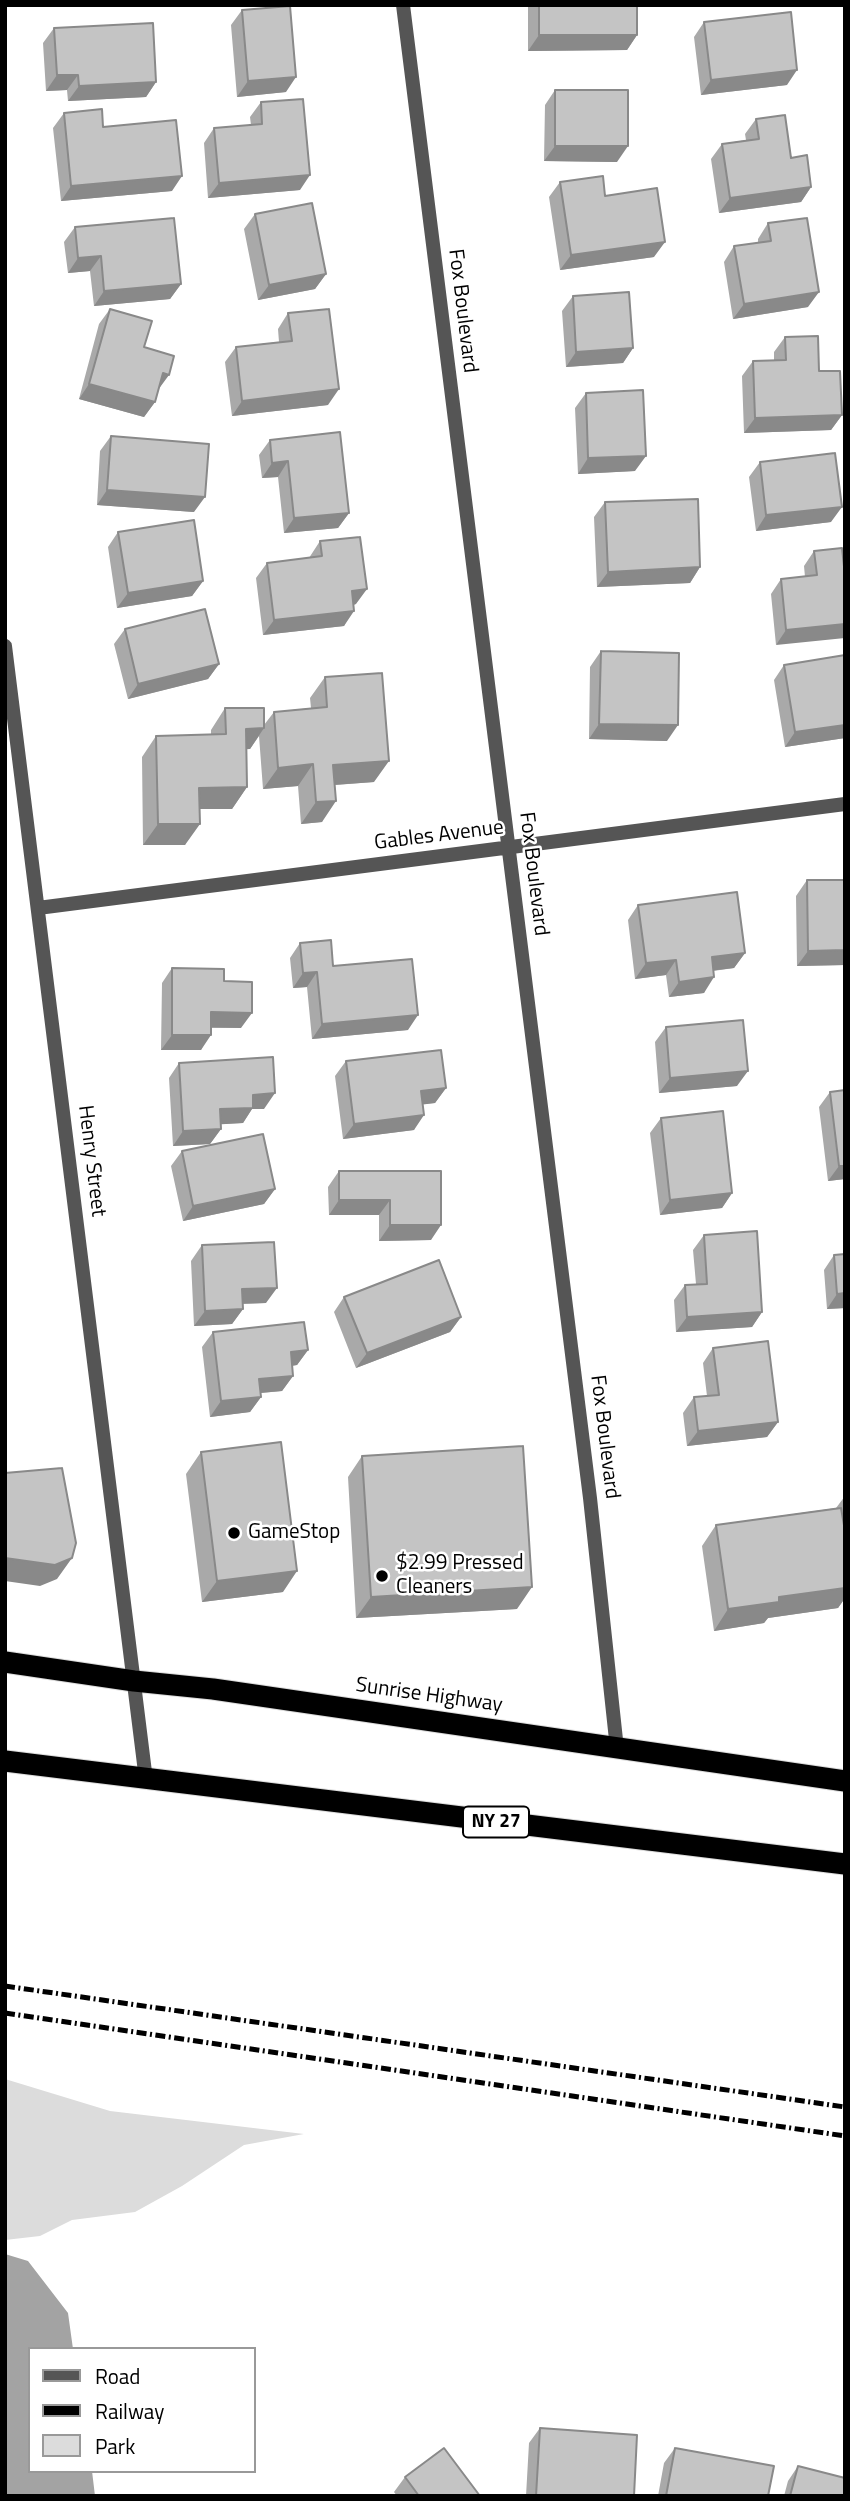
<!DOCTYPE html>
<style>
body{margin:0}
#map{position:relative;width:850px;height:2501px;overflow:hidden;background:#fff;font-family:"Titillium Web",sans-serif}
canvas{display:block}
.frame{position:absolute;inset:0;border:7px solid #000;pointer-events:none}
.legend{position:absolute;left:28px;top:2347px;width:228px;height:126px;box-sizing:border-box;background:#fff;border:2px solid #999;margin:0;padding:9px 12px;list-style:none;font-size:21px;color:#000}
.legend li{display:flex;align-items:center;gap:14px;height:35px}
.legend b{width:35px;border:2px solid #999}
</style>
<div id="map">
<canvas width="850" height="2501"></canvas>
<div class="frame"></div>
<ul class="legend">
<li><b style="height:9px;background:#555"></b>Road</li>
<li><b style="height:9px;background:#000"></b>Railway</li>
<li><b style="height:19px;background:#dcdcdc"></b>Park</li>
</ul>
</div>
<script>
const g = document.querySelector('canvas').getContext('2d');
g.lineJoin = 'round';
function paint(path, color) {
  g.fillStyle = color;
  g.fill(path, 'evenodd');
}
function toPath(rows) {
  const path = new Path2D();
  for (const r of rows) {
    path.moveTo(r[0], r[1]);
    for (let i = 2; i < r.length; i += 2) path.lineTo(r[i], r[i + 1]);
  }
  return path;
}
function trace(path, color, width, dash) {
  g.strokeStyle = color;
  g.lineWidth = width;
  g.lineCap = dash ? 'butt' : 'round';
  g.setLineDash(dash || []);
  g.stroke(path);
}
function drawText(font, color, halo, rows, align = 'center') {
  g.font = font + ' "Titillium Web",sans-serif';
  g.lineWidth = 5;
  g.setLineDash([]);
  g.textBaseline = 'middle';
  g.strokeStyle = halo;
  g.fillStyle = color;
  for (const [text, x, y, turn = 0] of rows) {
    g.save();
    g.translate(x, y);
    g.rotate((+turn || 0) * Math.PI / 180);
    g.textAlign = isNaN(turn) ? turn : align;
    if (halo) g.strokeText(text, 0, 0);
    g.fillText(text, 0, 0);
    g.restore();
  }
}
paint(toPath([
 [5,2079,110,2111,304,2134,244,2145,182,2186,135,2212,72,2220,40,2236,5,2240]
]), '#dcdcdc');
paint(toPath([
 [5,2254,28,2261,68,2313,73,2349,30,2349,30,2471,92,2471,95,2496,5,2496]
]), '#a3a3a3');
const highway = toPath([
 [5,1662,134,1681,213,1689,845,1781],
 [5,1761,845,1864]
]);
trace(highway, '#dbdbdb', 23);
trace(toPath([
 [403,5,590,1498,617,1749],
 [5,646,146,1780],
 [38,908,845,804]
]), '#555', 14);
trace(highway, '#000', 21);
trace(toPath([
 [5,1986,845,2107],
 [5,2013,845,2136]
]), '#000', 5, [10, 3.5, 2, 3.5]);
paint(toPath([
 [528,5,637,5,637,35,627,50,528,51],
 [242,10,286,92,237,97,231,25],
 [704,22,787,85,701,95,694,37],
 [54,28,156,82,146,97,68,101,67,90,46,91,43,43],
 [555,90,617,162,544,161,545,105],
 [261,102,300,190,208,198,204,143,214,128,251,125,250,117],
 [64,113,103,127,172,191,61,201,53,128],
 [756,119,791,158,811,187,801,202,719,213,711,159,722,144,746,140,745,134],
 [560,182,605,196,654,257,560,270,549,197],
 [255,214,326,274,315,289,258,300,244,229],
 [768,223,808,307,733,319,724,262,734,246,758,243,758,239],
 [75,227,181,284,170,299,94,306,90,271,68,273,64,242],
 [573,296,633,348,623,363,566,367,562,311],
 [110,309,144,347,158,390,155,402,144,417,79,399,99,324],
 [288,313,328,405,232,416,225,362,236,347,279,342,278,329],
 [785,337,842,415,831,430,744,433,742,376,753,361,774,360,774,352],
 [586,393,635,471,578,474,575,408],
 [111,436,194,512,97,505,100,451],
 [270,440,349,513,338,528,284,533,278,477,262,478,259,455],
 [760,462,831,522,756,531,749,477],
 [605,502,700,567,690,583,597,587,594,517],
 [118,532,203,581,192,596,117,608,108,547],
 [320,541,356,604,354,605,344,626,263,635,256,578,267,563,309,558],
 [814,551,845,576,776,645,771,594,781,579,805,577,804,566],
 [125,629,219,664,208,679,128,699,114,644],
 [601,651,667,741,589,739,590,667],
 [784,665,845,738,785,747,774,680],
 [325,677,374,782,335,785,322,822,301,824,298,786,263,789,259,736,250,749,246,749,247,787,232,809,199,809,185,845,143,845,142,757,156,736,211,735,211,730,225,708,264,725,274,712,311,708,310,698],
 [807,880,845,880,845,965,797,966,796,896],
 [638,905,745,953,734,968,713,971,704,993,669,997,666,975,635,979,628,920],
 [300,943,408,1030,312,1039,307,987,293,988,290,958],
 [172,968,224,981,241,1028,211,1028,201,1050,161,1050,162,983],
 [845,996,845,1070,843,998],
 [666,1027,737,1086,659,1093,655,1042],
 [346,1061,446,1088,435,1103,423,1104,414,1130,343,1139,335,1076],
 [179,1063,264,1109,252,1109,243,1123,221,1124,221,1129,210,1144,173,1146,169,1078],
 [845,1090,845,1179,828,1181,819,1107,830,1092],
 [661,1118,732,1193,722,1208,660,1215,650,1133],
 [182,1151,275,1189,264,1204,183,1221,171,1166],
 [339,1171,441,1171,431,1240,379,1241,379,1215,329,1215,328,1187],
 [704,1235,762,1312,752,1327,676,1332,674,1300,685,1285,696,1284,693,1250],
 [202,1245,266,1303,243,1304,243,1309,232,1324,194,1326,191,1261],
 [834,1255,845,1308,827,1309,824,1270],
 [344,1297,461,1317,450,1332,356,1368,334,1312],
 [213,1332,308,1350,297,1365,292,1366,293,1376,282,1391,261,1393,261,1397,250,1412,210,1417,202,1347],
 [713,1348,778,1422,767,1437,687,1446,683,1413,694,1397,707,1396,703,1363],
 [201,1452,283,1592,202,1602,186,1474],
 [362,1456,517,1609,356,1618,348,1477],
 [845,1496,845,1598,838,1608,768,1618,764,1623,714,1631,702,1546,716,1525,836,1508],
 [540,2428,634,2496,526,2496,529,2443],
 [675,2448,768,2496,658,2496,664,2463],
 [798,2466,845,2496,784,2496,788,2481],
 [405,2477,480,2496,397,2496,394,2492]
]), '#a9a9a9');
paint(toPath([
 [539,35,637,35,627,50,528,51],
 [797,70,787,85,701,95,711,80],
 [57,75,78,75,67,90,46,91],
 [296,77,286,92,237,97,248,81],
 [156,82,146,97,68,101,79,86],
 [555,146,628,146,617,162,544,161],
 [310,175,300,190,208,198,219,183],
 [182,176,172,191,61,201,71,186],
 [811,187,801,202,719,213,730,198],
 [665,242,654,257,560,270,571,255],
 [101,256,90,271,68,273,78,258],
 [326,274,315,289,258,300,269,285],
 [181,284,170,299,94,306,104,291],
 [819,292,808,307,733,319,744,304],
 [633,348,623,363,566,367,576,352],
 [163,373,169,375,158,390],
 [89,384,155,402,144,417,79,399],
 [339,389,328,405,232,416,242,401],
 [842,415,831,430,744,433,755,418],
 [646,456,635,471,578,474,588,458],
 [288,461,278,477,262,478,272,463],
 [107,490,205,497,194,512,97,505],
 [842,507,831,522,756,531,766,515],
 [349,513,338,528,284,533,294,518],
 [700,567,690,583,597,587,608,572],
 [203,581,192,596,117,608,128,593],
 [367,589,356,604,341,606,352,591],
 [354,611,344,626,263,635,274,620],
 [845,624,845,638,776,645,786,630],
 [219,664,208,679,128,699,138,684],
 [599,724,678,725,667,741,589,739],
 [845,725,845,738,785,747,795,732],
 [264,728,250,749,231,750,246,729],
 [389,761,374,782,319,786,333,765],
 [313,764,298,786,263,789,278,768],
 [247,787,232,809,184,809,199,788],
 [336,801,322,822,301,824,316,802],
 [158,824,200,824,185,845,143,845],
 [845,950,845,965,797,966,808,951],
 [745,953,734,968,701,972,712,957],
 [676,960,666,975,635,979,646,963],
 [317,972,307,987,293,988,303,973],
 [714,977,704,993,669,997,679,982],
 [211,1012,252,1013,241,1028,201,1027],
 [418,1015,408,1030,312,1039,322,1024],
 [172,1035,211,1035,201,1050,161,1050],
 [748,1071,737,1086,659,1093,670,1078],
 [446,1088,435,1103,411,1106,421,1091],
 [275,1093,264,1109,252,1109,243,1123,209,1125,220,1109,253,1095],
 [424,1115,414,1130,343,1139,354,1124],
 [221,1129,210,1144,173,1146,183,1131],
 [839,1166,845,1166,845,1179,828,1181],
 [275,1189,264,1204,183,1221,193,1206],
 [732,1193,722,1208,660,1215,670,1200],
 [339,1200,390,1200,379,1215,329,1215],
 [390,1225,441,1225,431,1240,379,1241],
 [277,1288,266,1303,231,1304,242,1289],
 [845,1293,845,1308,827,1309,837,1294],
 [243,1309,232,1324,194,1326,205,1311],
 [762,1312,752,1327,676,1332,687,1317],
 [461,1317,450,1332,356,1368,367,1353],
 [308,1350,297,1365,280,1367,291,1352],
 [293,1376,282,1391,248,1394,259,1379],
 [261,1397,250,1412,210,1417,221,1401],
 [778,1422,767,1437,687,1446,698,1431],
 [5,1558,72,1558,57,1579,40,1586,5,1581],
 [297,1571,283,1592,202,1602,217,1581],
 [532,1587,517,1609,356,1618,371,1597],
 [845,1588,845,1598,838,1608,768,1618,764,1623,714,1631,728,1609,779,1597]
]), '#898989');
const building = toPath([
 [539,5,637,5,637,35,539,35,539,5],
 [290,6,296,77,248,81,242,10,290,6],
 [791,12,797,70,711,80,704,22,791,12],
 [153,23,156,82,79,86,78,75,57,75,54,28,153,23],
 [555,90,628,90,628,146,555,146,555,90],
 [303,99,310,175,219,183,214,128,262,124,261,102,303,99],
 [102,109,103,127,176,120,182,176,71,186,64,113,102,109],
 [785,115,791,158,807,155,811,187,730,198,722,144,759,139,756,119,785,115],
 [603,176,605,196,657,188,665,242,571,255,560,182,603,176],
 [312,203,326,274,269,285,255,214,312,203],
 [174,218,181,284,104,291,101,256,78,258,75,227,174,218],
 [807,218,819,292,744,304,734,246,771,241,768,223,807,218],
 [629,292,633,348,576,352,573,296,629,292],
 [110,309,152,321,144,347,174,356,169,375,163,373,155,402,89,384,110,309],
 [329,309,339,389,242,401,236,347,292,341,288,313,329,309],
 [818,336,819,371,840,371,842,415,755,418,753,361,786,360,785,337,818,336],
 [643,390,646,456,588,458,586,393,643,390],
 [340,432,349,513,294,518,288,461,272,463,270,440,340,432],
 [111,436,209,444,205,497,107,490,111,436],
 [835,453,842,507,766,515,760,462,835,453],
 [698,499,700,567,608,572,605,502,698,499],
 [194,520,203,581,128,593,118,532,194,520],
 [360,537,367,589,352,591,354,611,274,620,267,563,322,556,320,541,360,537],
 [842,548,845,576,845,624,786,630,781,579,817,575,814,551,842,548],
 [205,609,219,664,138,684,125,629,205,609],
 [601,651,679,653,678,725,599,724,601,651],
 [845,655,845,725,795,732,784,665,845,655],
 [382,673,389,761,333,765,336,801,316,802,313,764,278,768,274,712,327,707,325,677,382,673],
 [225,708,264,708,264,728,246,729,247,787,199,788,200,824,158,824,156,736,226,734,225,708],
 [807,880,845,880,845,950,808,951,807,880],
 [737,892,745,953,712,957,714,977,679,982,676,960,646,963,638,905,737,892],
 [331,940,333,966,412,959,418,1015,322,1024,317,972,303,973,300,943,331,940],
 [172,968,224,969,224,981,252,982,252,1013,211,1012,211,1035,172,1035,172,968],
 [743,1020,748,1071,670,1078,666,1027,743,1020],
 [441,1050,446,1088,421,1091,424,1115,354,1124,346,1061,441,1050],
 [273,1057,275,1093,253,1095,253,1108,220,1109,221,1129,183,1131,179,1063,273,1057],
 [845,1090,845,1166,839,1166,830,1092,845,1090],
 [723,1111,732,1193,670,1200,661,1118,723,1111],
 [263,1134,275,1189,193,1206,182,1151,263,1134],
 [339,1171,441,1171,441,1225,390,1225,390,1200,339,1200,339,1171],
 [757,1231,762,1312,687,1317,685,1285,707,1284,704,1235,757,1231],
 [274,1242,277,1288,242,1289,243,1309,205,1311,202,1245,274,1242],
 [845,1254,845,1293,837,1294,834,1255,845,1254],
 [439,1260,461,1317,367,1353,344,1297,439,1260],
 [304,1322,308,1350,291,1352,293,1376,259,1379,261,1397,221,1401,213,1332,304,1322],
 [768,1341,778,1422,698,1431,694,1397,719,1395,713,1348,768,1341],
 [281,1442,297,1571,217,1581,201,1452,281,1442],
 [523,1446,532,1587,371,1597,362,1456,523,1446],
 [62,1468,76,1543,72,1558,55,1565,5,1558,5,1473,62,1468],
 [841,1508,845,1531,845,1588,779,1597,779,1602,728,1609,716,1525,841,1508],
 [540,2428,637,2435,634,2496,536,2496,540,2428],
 [444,2448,480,2496,419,2496,405,2477,444,2448],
 [675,2448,774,2466,768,2496,666,2496,675,2448],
 [798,2466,845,2478,845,2496,790,2496,798,2466]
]);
paint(building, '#c4c4c4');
trace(building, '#898989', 2);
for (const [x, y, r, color] of [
 [234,1533,7,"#000"],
 [382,1576,7,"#000"]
]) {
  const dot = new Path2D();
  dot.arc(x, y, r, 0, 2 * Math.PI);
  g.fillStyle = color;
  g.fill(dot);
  trace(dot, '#fff', 2.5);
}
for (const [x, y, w] of [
 [496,1822,66]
]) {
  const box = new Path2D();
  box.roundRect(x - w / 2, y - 15.5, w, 31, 5);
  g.fillStyle = '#fff';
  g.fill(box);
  trace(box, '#000', 2);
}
drawText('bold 19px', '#000', null, [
 ["NY 27",496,1822]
]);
drawText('21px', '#000', '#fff', [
 ["Fox Boulevard",462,311,83],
 ["Gables Avenue",439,836,-7],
 ["Fox Boulevard",533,874,83],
 ["Henry Street",91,1161,83],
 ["Fox Boulevard",604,1437,83],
 ["Sunrise Highway",429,1696,8]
]);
drawText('21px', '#000', '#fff', [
 ["GameStop",248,1533],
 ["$2.99 Pressed",396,1564],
 ["Cleaners",396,1588]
], 'left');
</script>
